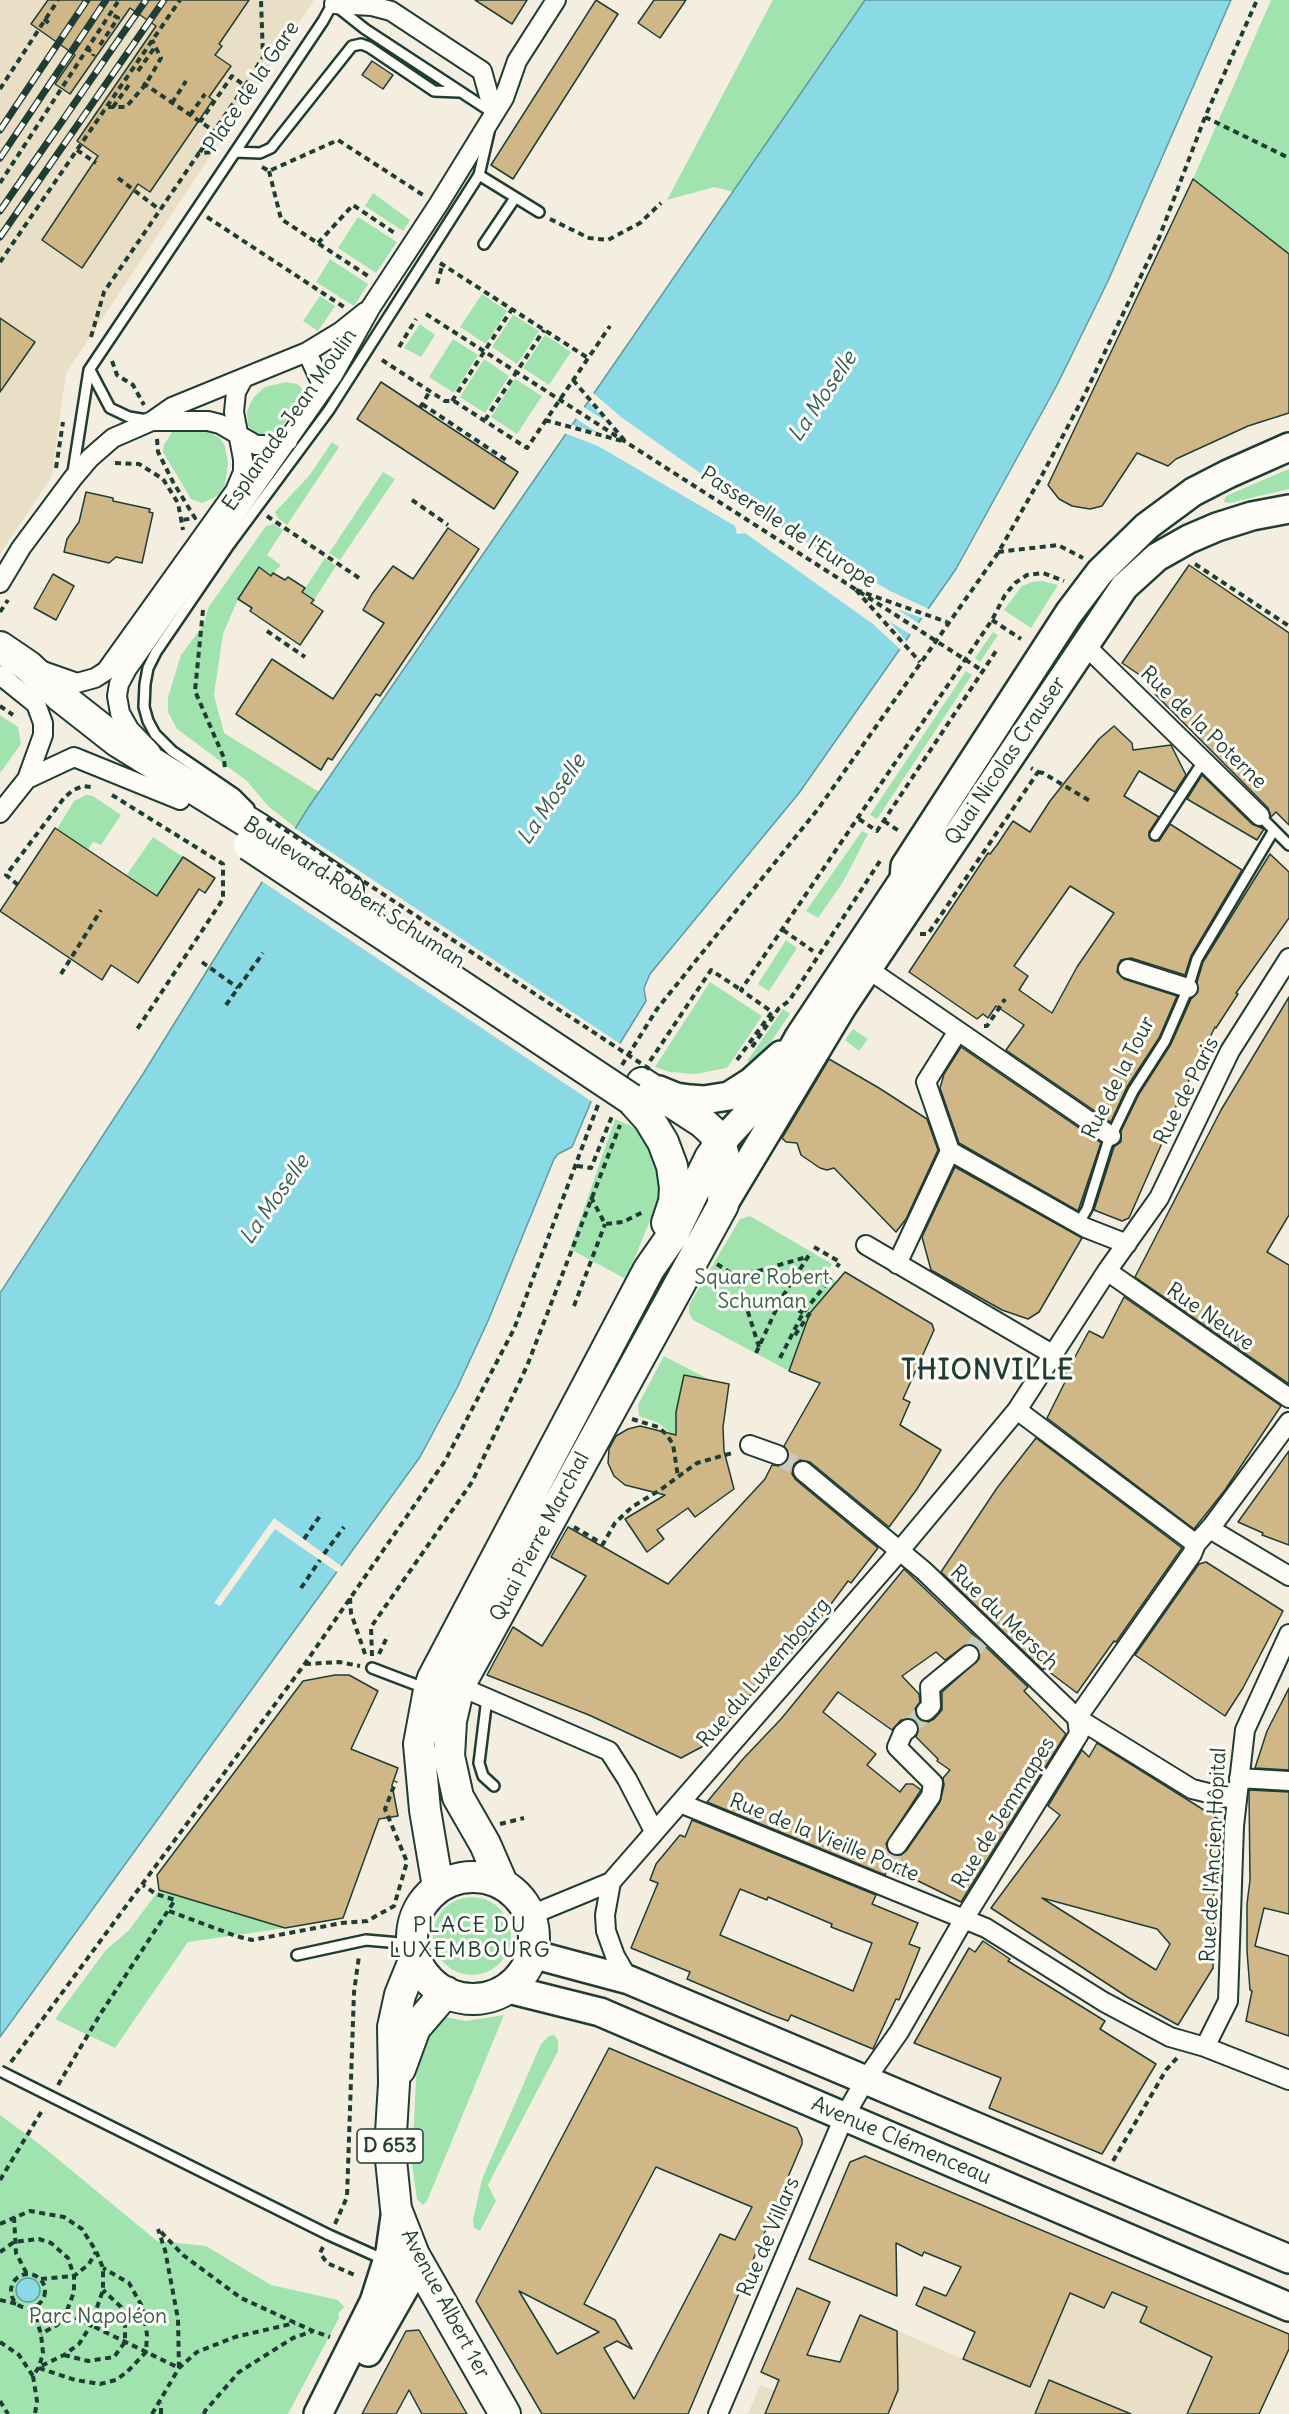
<!DOCTYPE html>
<meta charset="utf-8">
<style>
body{margin:0}
canvas{display:block;background:#f4eee1}
</style>
<canvas width="1289" height="2414"></canvas>
<script>
const g = document.querySelector('canvas').getContext('2d');
g.lineJoin = 'round';
function paint(path, color) {
  g.fillStyle = color;
  g.fill(path, 'evenodd');
}
function toPath(rows) {
  const path = new Path2D();
  for (const r of rows) {
    if (r.length === 3) {
      path.moveTo(r[0] + r[2], r[1]);
      path.arc(r[0], r[1], r[2], 0, 2 * Math.PI);
      continue;
    }
    path.moveTo(r[0], r[1]);
    for (let i = 2; i < r.length; i += 2) path.lineTo(r[i], r[i + 1]);
  }
  return path;
}
function trace(path, color, width, dash) {
  g.strokeStyle = color;
  g.lineWidth = width;
  g.lineCap = dash ? 'butt' : 'round';
  g.setLineDash(dash || []);
  g.stroke(path);
}
function drawText(font, color, halo, rows, align = 'center') {
  g.font = font + ' Delius,sans-serif';
  g.lineWidth = 6;
  g.setLineDash([]);
  g.textBaseline = 'middle';
  g.strokeStyle = halo;
  g.fillStyle = color;
  for (const [text, x, y, turn = 0] of rows) {
    g.save();
    g.translate(x, y);
    g.rotate((+turn || 0) * Math.PI / 180);
    g.textAlign = isNaN(turn) ? turn : align;
    if (halo) g.strokeText(text, 0, 0);
    g.fillText(text, 0, 0);
    g.restore();
  }
}
paint(toPath([
 [0,0,314,0,66,373,52,476,0,554],
 [1088,2250,1289,2334,1289,2349,1259,2414,836,2414,874,2321,1030,2387],
 [760,2385,834,2414,748,2414]
]), '#e9dec6');
paint(toPath([
 [773,0,865,0,734,192,714,187,667,200],
 [1271,0,1289,0,1289,254,1193,179],
 [373,193,410,220,403,231,365,206],
 [358,217,397,242,376,273,338,248],
 [330,259,368,284,354,306,316,282],
 [482,294,507,311,486,344,460,327],
 [320,296,335,306,318,331,303,321],
 [513,315,539,331,517,364,492,347],
 [420,324,435,335,421,357,404,348],
 [545,335,571,352,549,385,523,368],
 [453,339,478,355,454,393,429,377],
 [484,359,509,376,485,413,460,397],
 [515,379,542,396,517,434,491,417],
 [286,382,297,384,302,388,302,399,276,434,262,438,248,426,247,412,250,404,254,397,265,387],
 [198,428,219,437,225,446,228,464,225,484,219,495,202,503,191,499,163,452,164,445,172,432],
 [332,442,339,447,287,525,278,518,275,512,309,476],
 [1289,469,1289,489,1229,503,1224,502,1225,497,1228,495],
 [383,472,395,479,340,560,329,553],
 [274,524,283,530,267,555,281,565,271,576,260,568,238,599,223,634,214,695,224,733,319,792,296,828,268,806,247,781,177,729,168,712,168,697,181,655,204,624,208,608,266,526],
 [325,558,336,566,314,600,302,593],
 [1042,581,1058,585,1031,628,1004,610,1022,586,1032,582],
 [993,632,998,635,980,662,975,658],
 [1049,668,1057,673,921,875,922,859],
 [966,671,972,675,877,819,870,815],
 [0,715,18,727,21,744,0,773],
 [86,795,93,796,121,815,101,845,93,842,88,850,57,829,74,801],
 [862,831,868,834,843,882,818,918,806,911],
 [153,837,183,857,157,896,126,876],
 [786,940,797,948,769,991,758,984],
 [710,982,762,1016,727,1068,695,1074,670,1072,655,1067],
 [783,1009,790,1014,759,1059,748,1064,748,1060],
 [853,1029,868,1039,859,1051,845,1040],
 [615,1119,637,1129,653,1160,660,1181,656,1206,626,1279,570,1249],
 [750,1216,832,1264,825,1275,837,1282,810,1313,789,1371,693,1320,689,1313,689,1305,740,1219],
 [664,1356,710,1380,684,1376,676,1412,676,1439,659,1423,639,1416,638,1405],
 [159,1890,285,1928,188,1942,115,2048,55,2019,105,1951,129,1930],
 [472,1936,39],
 [504,2015,427,2201,423,2205,417,2199,412,2164,417,2057,423,2034,440,2016,466,2021],
 [554,2035,558,2040,558,2051,488,2185,496,2201,480,2231,474,2228,473,2220,482,2179,541,2044,549,2036],
 [0,2115,42,2146,157,2241,206,2246,271,2285,338,2300,344,2307,338,2314,339,2318,288,2414,0,2414]
]), '#a0e3ae');
const water = toPath([
 [865,0,1231,0,1108,281,1057,385,956,569,799,793,650,974,644,988,646,1001,606,1066,572,1147,558,1154,554,1159,488,1321,457,1388,420,1457,0,2037,0,1293,143,1074,308,808,865,0],
 [28,2290,12]
]);
paint(water, '#8adae6');
trace(water, '#5f9b9f', 1.5);
paint(toPath([
 [592,392,621,417,748,507,755,505,757,513,890,591,931,610,925,619,897,609,921,625,913,636,889,621,908,643,902,651,873,624,745,533,737,534,735,526,598,446,564,433,570,424,598,433,575,418,582,406,606,421,587,400],
 [293,827,622,1045,608,1067,594,1103,260,880],
 [274,1518,344,1568,340,1574,275,1529,220,1606,214,1603]
]), '#f4eee1');
const building = toPath([
 [48,0,249,0,219,44,222,46,215,55,231,66,209,97,213,100,150,192,138,184,82,268,42,240,98,156,77,141,156,26,130,8,70,94,55,84,75,55,31,24,48,0],
 [475,0,527,0,512,24,475,0],
 [596,0,618,14,513,179,491,165,596,0],
 [654,0,686,0,660,38,638,23,654,0],
 [372,61,393,75,383,89,362,75,372,61],
 [1193,179,1289,254,1289,413,1248,426,1176,459,1168,466,1137,453,1102,506,1090,509,1072,506,1059,499,1048,485,1193,179],
 [0,318,35,342,0,392,0,318],
 [381,382,518,472,494,509,357,419,381,382],
 [86,492,113,498,113,501,150,509,149,512,153,513,142,563,116,557,109,563,64,552,67,539,79,522,86,492],
 [448,528,479,549,380,696,376,694,332,760,328,758,321,770,236,714,272,659,333,699,384,623,363,610,372,594,393,566,413,579,448,528],
 [1189,565,1289,633,1289,825,1276,812,1271,817,1268,808,1155,694,1159,688,1122,663,1189,565],
 [259,567,271,576,273,573,285,580,288,577,305,588,302,592,314,600,311,603,323,611,300,645,250,611,252,608,238,599,259,567],
 [53,574,74,586,56,620,34,608,53,574],
 [1114,726,1132,743,1133,750,1171,745,1186,775,1175,792,1139,771,1124,796,1159,817,1149,832,1151,840,1159,841,1170,824,1242,870,1191,956,1185,975,1131,958,1121,960,1118,965,1117,972,1124,979,1177,996,1159,1038,1127,1087,1111,1122,1006,1050,1024,1025,996,1006,988,1018,983,1014,977,1019,909,972,988,853,990,854,997,845,1013,821,1030,832,1050,801,1099,739,1114,726],
 [1070,886,1114,913,1077,967,1052,1013,1019,990,1028,976,1014,966,1070,886],
 [1202,775,1252,824,1264,829,1257,840,1187,799,1202,775],
 [55,828,157,896,183,857,215,878,205,893,199,889,138,983,111,965,102,980,0,911,55,828],
 [1270,854,1289,872,1289,918,1236,993,1238,994,1216,1028,1215,1027,1163,1133,1166,1134,1129,1218,1122,1221,1094,1210,1114,1147,1121,1142,1121,1131,1139,1094,1171,1044,1191,999,1198,992,1197,982,1203,962,1270,854],
 [1289,997,1289,1215,1267,1252,1289,1265,1289,1384,1135,1277,1221,1110,1289,997],
 [961,1047,1101,1143,1078,1211,959,1143,940,1088,944,1074,961,1047],
 [829,1059,879,1088,927,1119,938,1150,906,1219,896,1232,834,1168,827,1170,820,1168,801,1155,797,1143,786,1142,782,1138,829,1059],
 [955,1167,1082,1238,1039,1312,1028,1319,1002,1310,931,1270,922,1237,955,1167],
 [845,1272,932,1324,934,1330,903,1399,910,1402,900,1425,941,1450,917,1489,889,1527,810,1462,800,1460,794,1464,792,1474,796,1480,878,1548,851,1583,848,1581,806,1638,738,1708,709,1743,681,1758,589,1715,487,1675,513,1627,542,1646,586,1576,551,1557,568,1527,668,1584,765,1479,772,1465,779,1466,786,1463,789,1454,784,1446,820,1383,789,1371,810,1313,845,1272],
 [1124,1297,1281,1406,1225,1490,1194,1529,1047,1418,1066,1380,1063,1379,1089,1331,1103,1338,1124,1297],
 [684,1375,729,1384,723,1427,724,1451,734,1489,695,1517,688,1508,657,1530,664,1539,647,1552,625,1519,665,1495,625,1485,614,1476,608,1463,609,1449,616,1436,628,1429,640,1426,676,1435,676,1412,684,1375],
 [1036,1438,1182,1548,1116,1642,1114,1641,1077,1693,1044,1668,1043,1670,941,1572,997,1488,1036,1438],
 [1289,1451,1289,1545,1262,1535,1263,1533,1238,1522,1289,1451],
 [1206,1562,1283,1611,1243,1688,1225,1716,1135,1655,1199,1564,1206,1562],
 [904,1569,1028,1687,1024,1691,1066,1734,961,1902,910,1877,887,1870,885,1875,707,1802,743,1759,781,1719,904,1569],
 [967,1644,977,1647,980,1653,979,1659,942,1692,942,1710,934,1719,928,1722,919,1719,915,1709,920,1702,919,1694,902,1676,936,1652,945,1660,967,1644],
 [838,1692,892,1730,901,1720,913,1719,919,1727,916,1737,938,1759,937,1761,950,1770,943,1778,944,1785,940,1802,906,1851,901,1855,890,1854,886,1844,921,1790,913,1784,906,1784,900,1792,867,1765,876,1754,823,1712,838,1692],
 [335,1675,349,1675,378,1691,351,1749,398,1768,392,1785,398,1816,379,1819,343,1918,285,1928,159,1890,157,1875,303,1681,335,1675],
 [1289,1688,1289,1770,1255,1768,1267,1731,1289,1688],
 [1097,1743,1223,1822,1217,1878,1214,1877,1213,1968,1178,2025,1129,1998,991,1908,1060,1815,1048,1806,1082,1750,1089,1757,1097,1743],
 [1042,1898,1157,1929,1170,1944,1156,1970,1042,1898],
 [1249,1790,1289,1792,1289,1914,1264,1908,1255,1946,1289,1956,1289,2036,1246,2021,1252,1991,1250,1990,1247,1951,1247,1904,1250,1880,1249,1790],
 [692,1820,876,1895,872,1904,918,1923,909,1944,920,1948,899,2000,896,1999,873,2049,791,2015,788,2021,772,2015,687,1979,690,1972,631,1948,658,1883,650,1880,656,1864,680,1835,685,1837,692,1820],
 [740,1889,767,1900,768,1897,832,1924,831,1927,872,1943,853,1991,720,1935,740,1889],
 [983,1941,1010,1959,1008,1961,1105,2021,1100,2029,1156,2064,1102,2154,989,2108,1001,2078,914,2043,969,1948,975,1952,983,1941],
 [609,2048,797,2128,802,2139,802,2144,688,2414,542,2414,476,2301,609,2048],
 [656,2167,752,2207,735,2240,720,2234,634,2399,604,2348,617,2341,632,2349,615,2320,584,2304,656,2167],
 [519,2291,599,2332,557,2354,519,2291],
 [865,2156,1289,2334,1289,2349,1259,2414,1187,2414,1212,2357,1140,2322,1147,2307,1112,2292,1104,2308,1070,2293,1030,2387,963,2359,975,2332,916,2305,924,2287,946,2296,961,2267,924,2252,922,2256,896,2243,897,2296,809,2259,850,2162,865,2156],
 [797,2288,830,2302,807,2355,840,2362,860,2315,897,2331,898,2390,888,2414,765,2414,779,2380,761,2372,797,2288],
 [419,2330,467,2414,422,2414,409,2390,396,2414,362,2414,406,2331,419,2330],
 [1049,2380,1131,2414,1035,2414,1049,2380]
]);
paint(building, '#d0b787');
trace(building, '#1f3d34', 1.5);
trace(toPath([
 [778,1455,803,1471],
 [969,1655,980,1640],
 [908,1729,926,1711],
 [886,1871,897,1845]
]), '#c9cbbe', 18, [18, 9]);
const lane = toPath([
 [336,6,365,29,493,113],
 [235,152,260,153,271,148,352,46,361,44,369,47,434,91,458,92],
 [479,175,539,212],
 [484,244,515,198],
 [90,370,110,408,129,417,147,420],
 [73,472,89,370,323,21,334,1],
 [249,808,235,794,172,751,155,734,148,721,144,707,145,684,148,668,156,652,229,545,329,410,479,175,489,132],
 [1260,816,1289,845],
 [1155,835,1204,760],
 [1078,1224,1087,1209,1107,1145,1133,1091,1165,1041,1188,988,1197,959,1274,830],
 [372,1668,427,1689],
 [487,1698,479,1763,483,1776,494,1786],
 [297,1955,366,1940,412,1944],
 [72,2107,329,2235,385,2260]
]);
const street = toPath([
 [337,0,334,4,372,6,391,11,482,71,494,114],
 [307,352,323,387],
 [152,421,208,421,220,424,256,445,273,445,288,441],
 [0,583,21,548,73,478,90,458,113,438,152,421,172,407,307,352,340,332,365,312],
 [1083,647,1094,654,1260,816],
 [40,670,77,683,95,678,106,671,235,491,243,472,243,459,234,412,236,392,243,379],
 [0,675,36,704,43,723,43,735,27,779,0,813],
 [151,752,129,729,120,713,117,696,119,684,127,669,333,375,371,307,438,205,504,98,517,61,556,0],
 [27,779,74,757,180,800],
 [868,969,1111,1136],
 [1128,969,1188,988],
 [950,1151,1086,1228,1127,1244],
 [866,1245,1052,1354],
 [897,1264,950,1151,926,1082,958,1031],
 [1107,1271,1289,1398],
 [1017,1410,1196,1544],
 [750,1445,778,1455],
 [803,1471,924,1571,1077,1718,1192,1789,1237,1800],
 [1210,1529,1289,1576],
 [459,1686,609,1751,627,1779,654,1831],
 [926,1711,931,1706,930,1687,969,1655],
 [1239,1778,1289,1781],
 [680,1803,986,1928,1104,2002,1170,2037,1205,2047,1289,2080],
 [897,1845,931,1796,933,1783,897,1747,903,1733,908,1729],
 [611,1882,605,1915,606,1931,615,1956,629,1980],
 [531,1915,611,1882,891,1561,1017,1410,1107,1271,1159,1198,1230,1051,1289,958],
 [1205,2047,1228,2001,1234,1826,1245,1730,1289,1634],
 [718,2414,844,2117,866,2079,899,2032,964,1919,1079,1734,1077,1718,1192,1554,1196,1544,1212,1526,1289,1422]
]);
const secondary = toPath([
 [659,1090,676,1097,690,1099,704,1100,729,1096,751,1082,781,1055],
 [720,1144,771,1088,799,1037,904,879,905,866,1069,613,1100,572,1147,526,1193,492,1228,474,1289,447],
 [723,1205,842,1007,1124,587,1157,557,1189,539,1217,527,1252,516,1289,509],
 [532,1954,629,1980,1289,2259],
 [508,1989,600,2012,1289,2307],
 [368,2352,409,2280,414,2255],
 [318,2414,374,2302,390,2252,396,2209]
]);
const primary = toPath([
 [0,647,28,666,61,697,117,741,259,829,348,889],
 [631,1099,649,1119,663,1142,672,1166,675,1188,674,1202,667,1223],
 [473,1938,61],
 [502,1883,485,1844,458,1797,449,1756,451,1721,459,1686,723,1205,724,1157,722,1149,713,1132,702,1122,642,1083],
 [438,1887,425,1810,419,1744,429,1690,433,1678,649,1269,672,1236,710,1158,720,1144],
 [415,1958,400,1995,393,2027,394,2083,390,2150,396,2209,414,2255,505,2414],
 [400,2069,415,2028,446,1992]
]);
trace(lane, '#1f3d34', 14);
trace(street, '#1f3d34', 22);
trace(secondary, '#1f3d34', 32);
trace(primary, '#1f3d34', 34);
trace(toPath([
 [44,19,50,24,49,26],
 [100,45,118,18,110,13],
 [86,48,94,53,93,56],
 [138,71,155,47],
 [143,83,214,131,224,141],
 [245,86,263,57,261,0],
 [0,89,58,0],
 [172,103,186,81],
 [108,107,126,107,146,84,161,58,152,40],
 [113,107,131,82],
 [190,115,205,94],
 [1205,117,1289,158],
 [77,150,96,163],
 [200,152,245,86,232,76,200,122],
 [262,167,269,171,338,140,423,195],
 [269,171,281,219,368,276],
 [118,178,160,210],
 [0,183,119,0],
 [207,217,344,307],
 [550,219,589,238,608,240,640,223,661,203],
 [318,243,353,205,396,234],
 [0,262,180,0],
 [440,263,588,358],
 [437,284,443,263],
 [91,337,104,292,160,210,199,153,217,152],
 [399,347,416,319],
 [382,360,445,401,454,401,527,448,610,326],
 [112,361,117,375,133,385,144,405],
 [573,380,625,441],
 [452,401,512,309],
 [422,404,506,460],
 [420,408,430,391],
 [485,420,544,330],
 [545,420,626,442],
 [157,439,158,452,173,482,195,518,182,520],
 [115,463,139,464,163,479,178,503,183,530],
 [56,468,63,422],
 [412,500,448,525],
 [267,516,359,578],
 [998,552,1058,545,1083,558],
 [1195,564,1289,626],
 [856,590,947,622],
 [856,590,920,662],
 [203,610,195,691,224,758,225,770],
 [0,612,8,600],
 [992,620,1021,639],
 [267,631,305,657],
 [0,706,13,715],
 [1038,772,1043,773,1090,801],
 [112,795,223,864,223,899,136,1031],
 [859,819,877,831,996,651],
 [884,821,899,831],
 [18,885,6,875,64,798,73,790,83,786,91,787],
 [783,930,813,951],
 [920,934,928,934,1038,772,1031,768],
 [202,962,238,988],
 [61,974,101,910],
 [226,1005,263,953],
 [984,1026,987,1026,1005,999],
 [752,1047,779,1008,789,1001,880,861],
 [737,1060,772,1012,741,990,992,620,1005,595,1015,583,1027,575,1043,573,1064,581],
 [650,1061,711,970,741,990],
 [622,1065,657,1009,818,809,998,553,1040,479,1084,396,1159,238,1205,117,1257,0],
 [577,1166,591,1168,612,1116],
 [591,1197,605,1224,623,1222,643,1212],
 [814,1247,840,1262,837,1267],
 [717,1264,737,1277],
 [781,1299,803,1313],
 [574,1306,605,1224],
 [795,1335,810,1313],
 [759,1347,737,1277,807,1257],
 [756,1353,781,1299,811,1252],
 [780,1358,803,1313,831,1278],
 [632,1419,658,1427,666,1434,673,1444,678,1477],
 [574,1527,603,1544,615,1523,632,1507,660,1490,697,1463,732,1453],
 [304,1539,322,1513],
 [324,1554,344,1527],
 [301,1588,320,1560],
 [350,1598,351,1613,366,1657],
 [379,1654,388,1635],
 [372,1656,371,1627,472,1482,527,1366,620,1125],
 [305,1664,339,1662,360,1666],
 [500,1824,524,1818],
 [169,1911,236,1936,252,1940,342,1923,367,1921,394,1906,407,1862,385,1809,396,1781],
 [11,2062,304,1665,445,1461,514,1329,598,1105],
 [58,2085,101,2013,175,1900,156,1894,143,1885],
 [1113,2161,1166,2070,1177,2058],
 [0,2180,43,2109],
 [14,2217,16,2253,27,2274],
 [0,2224,30,2211,64,2217,82,2229,96,2251,103,2268,103,2290,91,2325,79,2344,64,2355,39,2367],
 [335,2224,347,2197,354,1992,359,1956],
 [161,2232,183,2255,241,2298,313,2331,330,2337],
 [323,2247,320,2253,327,2263,357,2276],
 [0,2252,14,2242,39,2239,51,2243,68,2258,74,2276,74,2292,66,2313,57,2325,41,2334],
 [28,2291,17],
 [41,2279,74,2276,89,2264,96,2252],
 [0,2300,17,2304],
 [66,2313,179,2368,178,2319,165,2250,158,2229],
 [0,2342,19,2355,33,2376,39,2367,43,2353,41,2334,37,2321,27,2307],
 [64,2355,88,2361,114,2357,125,2342,125,2326,121,2307,103,2290],
 [39,2368,75,2380,100,2384,116,2380,127,2372,146,2352,147,2335,143,2308,129,2283,103,2268],
 [33,2376,37,2401,35,2414],
 [0,2401,8,2414],
 [152,2414,179,2368,197,2352,235,2337,295,2323],
 [161,2414,161,2403],
 [204,2414,205,2411,239,2372,293,2338,313,2331]
]), '#1f3d34', 4, [6, 4.5]);
trace(lane, '#fdfcf7', 9);
trace(street, '#fdfcf7', 18);
trace(secondary, '#fdfcf7', 27);
trace(primary, '#fdfcf7', 30);
const rail = toPath([
 [0,130,87,0],
 [0,158,106,0],
 [0,211,146,0],
 [0,237,164,0]
]);
trace(rail, '#1f3d34', 7);
trace(rail, '#fdfcf7', 4.5, [14]);
const laneBridge = toPath([
 [0,2071,72,2107]
]);
const primaryBridge = toPath([
 [249,845,631,1099]
]);
trace(laneBridge, '#1f3d34', 14, []);
trace(primaryBridge, '#1f3d34', 34, []);
trace(toPath([
 [426,314,983,671],
 [267,818,651,1070]
]), '#1f3d34', 4, [6, 4.5]);
trace(laneBridge, '#fdfcf7', 9);
trace(primaryBridge, '#fdfcf7', 30);
for (const [x, y, w] of [
 [390,2146,66]
]) {
  const box = new Path2D();
  box.roundRect(x - w / 2, y - 17, w, 34, 4.5);
  g.fillStyle = '#fdfcf7';
  g.fill(box);
  trace(box, '#1f3d34', 1.5);
}
drawText('bold 20px', '#1f3d34', null, [
 ["D 653",390,2146]
]);
drawText('21px', '#1f3d34', '#fdfcf7', [
 ["Place de la Gare",252,87,-56],
 ["Esplanade Jean Moulin",290,420,-55],
 ["Passerelle de l'Europe",788,528,33],
 ["Rue de la Poterne",1203,728,44],
 ["Quai Nicolas Crauser",1006,761,-56],
 ["Boulevard Robert Schuman",354,893,33],
 ["Rue de la Tour",1119,1078,-63],
 ["Rue de Paris",1187,1091,-63],
 ["Rue Neuve",1210,1317,35],
 ["Quai Pierre Marchal",540,1537,-62],
 ["Rue du Mersch",1004,1618,44],
 ["Rue du Luxembourg",764,1673,-49],
 ["Rue de Jemmapes",1004,1813,-58],
 ["Rue de la Vieille Porte",824,1838,22],
 ["Rue de l'Ancien Hôpital",1214,1855,-87],
 ["Avenue Clémenceau",901,2141,23],
 ["Rue de Villars",769,2237,-67],
 ["Avenue Albert 1er",445,2304,62]
]);
drawText('21px', '#395e4c', '#fdfcf7', [
 ["Square Robert",762,1278],
 ["Schuman",762,1302],
 ["Parc Napoléon",98,2317]
]);
drawText('italic 22px', '#345c58', '#fdfcf7', [
 ["La Moselle",823,397,-56],
 ["La Moselle",552,800,-56],
 ["La Moselle",275,1200,-55]
]);
g.letterSpacing = '1.5px';
drawText('22px', '#1f3d34', '#fdfcf7', [
 ["PLACE DU",470,1926],
 ["LUXEMBOURG",470,1951]
]);
g.letterSpacing = '0px';
g.letterSpacing = '1.5px';
drawText('bold 27px', '#1f3d34', '#fdfcf7', [
 ["THIONVILLE",988,1371]
]);
g.letterSpacing = '0px';
</script>
